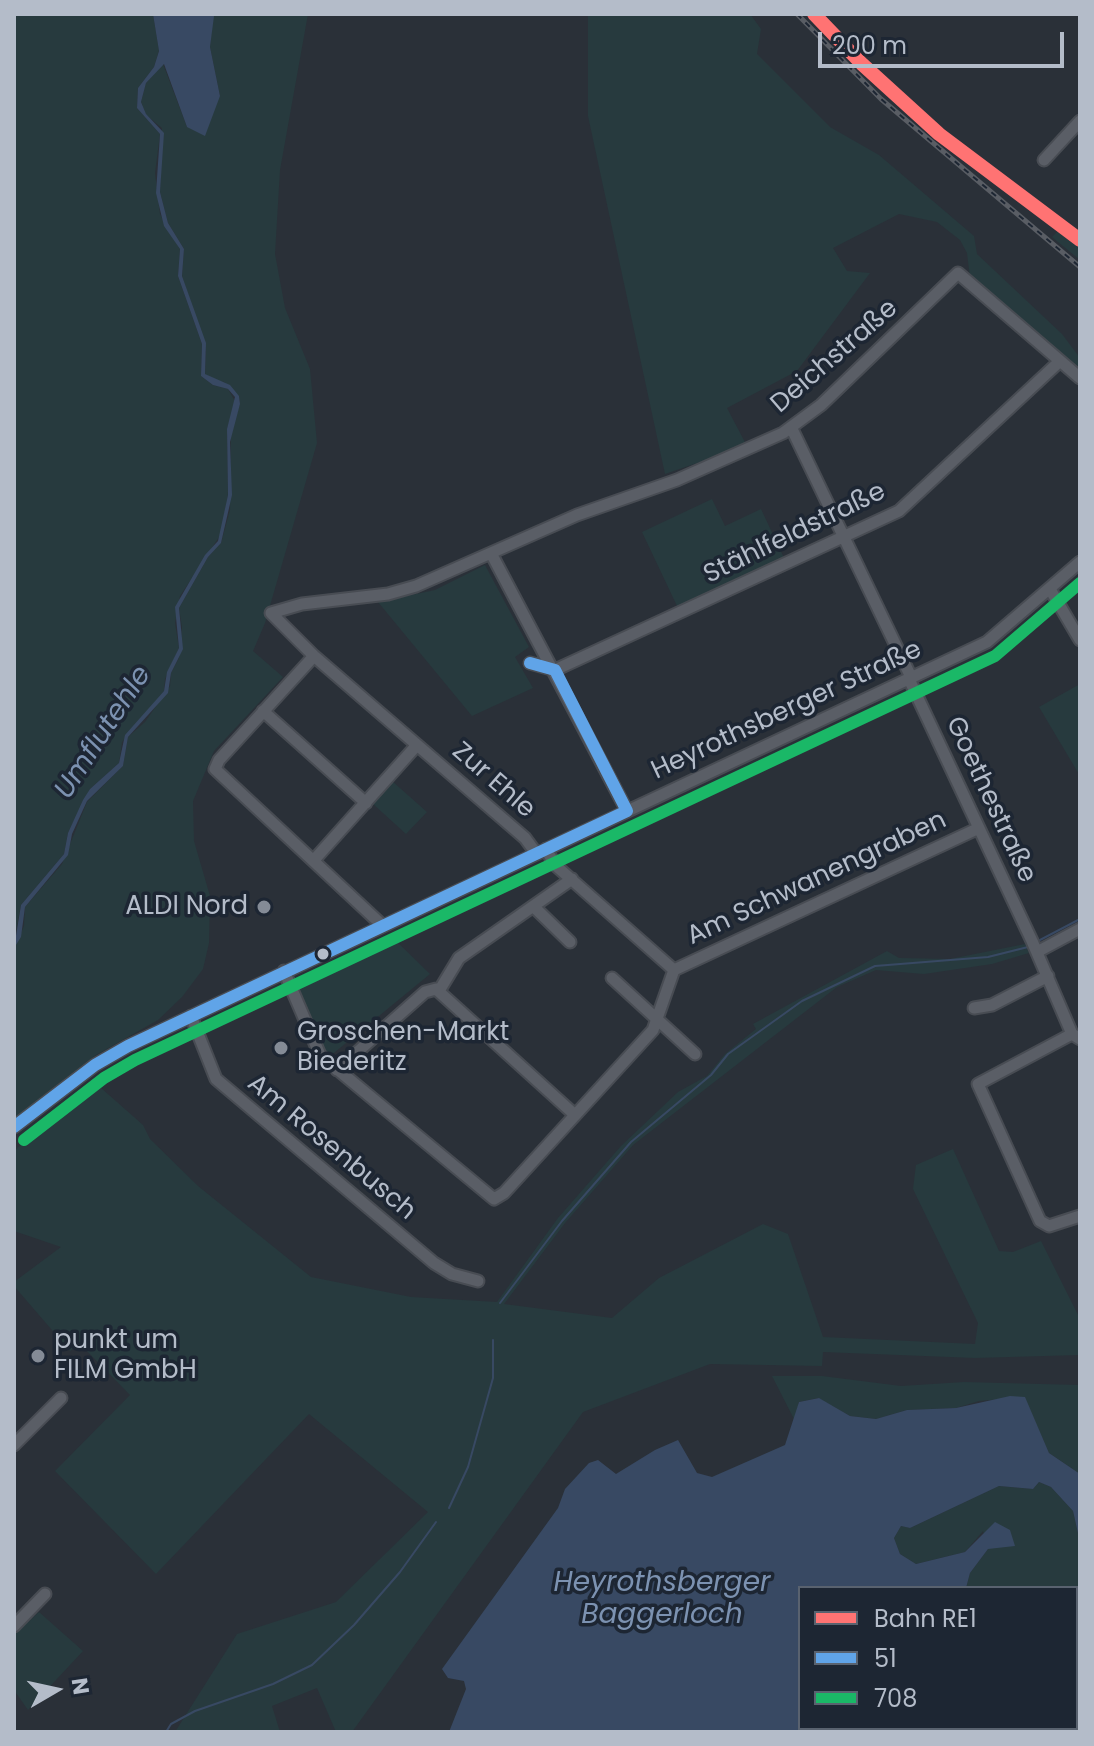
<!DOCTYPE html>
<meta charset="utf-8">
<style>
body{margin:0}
#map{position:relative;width:1094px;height:1746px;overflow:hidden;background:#2a3038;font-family:Poppins,sans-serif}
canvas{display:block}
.frame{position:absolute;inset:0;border:16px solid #b4bcc9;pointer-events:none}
.legend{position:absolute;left:798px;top:1586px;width:280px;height:144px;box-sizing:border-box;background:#1d2633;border:2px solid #59626f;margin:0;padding:10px 14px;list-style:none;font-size:24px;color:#b4bcc9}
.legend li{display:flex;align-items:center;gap:16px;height:40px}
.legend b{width:40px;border:2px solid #59626f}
.north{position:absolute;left:16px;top:1650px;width:80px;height:80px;-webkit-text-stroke:6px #1d2633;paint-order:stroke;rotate:81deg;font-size:22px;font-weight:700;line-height:32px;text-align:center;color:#b4bcc9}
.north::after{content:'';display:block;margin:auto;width:28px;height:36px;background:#b4bcc9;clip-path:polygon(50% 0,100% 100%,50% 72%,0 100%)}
.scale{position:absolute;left:818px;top:32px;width:246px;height:36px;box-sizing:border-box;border:4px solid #b4bcc9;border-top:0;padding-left:10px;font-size:24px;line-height:28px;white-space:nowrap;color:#b4bcc9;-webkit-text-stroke:6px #1d2633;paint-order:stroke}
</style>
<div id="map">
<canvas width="1094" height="1746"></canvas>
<div class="frame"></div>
<ul class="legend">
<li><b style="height:10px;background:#ff7373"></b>Bahn RE1</li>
<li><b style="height:10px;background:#60a4e8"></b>51</li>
<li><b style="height:10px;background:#1ab867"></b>708</li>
</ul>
<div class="north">N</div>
<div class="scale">200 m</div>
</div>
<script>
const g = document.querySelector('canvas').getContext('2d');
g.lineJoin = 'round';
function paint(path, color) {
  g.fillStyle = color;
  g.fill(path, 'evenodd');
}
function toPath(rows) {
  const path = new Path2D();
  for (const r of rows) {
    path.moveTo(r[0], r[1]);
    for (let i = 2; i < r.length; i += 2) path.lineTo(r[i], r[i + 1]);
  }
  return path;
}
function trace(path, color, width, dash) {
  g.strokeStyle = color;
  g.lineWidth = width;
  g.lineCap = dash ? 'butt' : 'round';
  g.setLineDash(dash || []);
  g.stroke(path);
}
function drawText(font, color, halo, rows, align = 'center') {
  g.font = font + ' Poppins,sans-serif';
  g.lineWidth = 7;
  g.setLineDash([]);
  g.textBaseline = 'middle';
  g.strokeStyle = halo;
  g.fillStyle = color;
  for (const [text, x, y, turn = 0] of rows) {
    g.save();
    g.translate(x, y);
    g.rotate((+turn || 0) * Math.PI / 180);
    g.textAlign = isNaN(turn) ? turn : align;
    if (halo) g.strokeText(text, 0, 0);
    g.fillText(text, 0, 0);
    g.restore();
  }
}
paint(toPath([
 [14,14,153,14,159,50,154,67,138,88,137,108,160,134,155,173,160,214,180,249,178,276,202,344,201,376,213,385,228,389,236,403,227,429,228,495,221,534,180,596,175,623,179,648,165,679,164,691,122,742,119,763,90,789,68,833,64,854,21,905,14,941],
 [213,14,308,14,280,170,275,254,285,308,310,369,317,443,265,623,253,651,283,677,214,751,193,801,194,841,210,896,209,943,203,969,182,997,158,1020,96,1055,14,1118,14,948,24,926,25,907,62,864,87,802,123,766,128,737,145,722,170,686,171,673,179,658,182,627,179,608,208,557,221,543,230,510,231,430,240,404,239,396,224,382,214,381,205,374,206,350,182,276,184,249,168,223,160,192,162,128,146,115,141,102,146,83,163,64,187,127,220,96,210,47],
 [588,14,750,14,761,29,757,54,830,127,879,155,974,236,977,254,1062,334,1080,358,1080,373,970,277,967,253,960,240,937,222,899,214,833,248,847,271,870,273,797,371,727,408,747,446,665,474,588,116],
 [1058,231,1080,247,1080,260,1052,237],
 [712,499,725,526,761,509,784,558,678,608,642,532],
 [485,565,529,647,515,657,533,688,472,716,378,602,435,590],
 [1080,684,1080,776,1039,707],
 [392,781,427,812,406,834,372,803],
 [389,934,430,974,329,1057,320,1043,295,978],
 [1025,944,1029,953,992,964,924,974,876,970,837,987,633,1145,565,1223,504,1304,612,1318,659,1278,763,1224,788,1234,823,1337,975,1344,978,1323,913,1189,916,1165,953,1149,999,1251,1013,1252,1041,1241,1080,1319,1080,1355,975,1358,823,1352,822,1366,710,1364,583,1412,352,1732,336,1732,317,1688,272,1706,280,1732,175,1732,237,1634,336,1602,428,1512,309,1414,156,1574,55,1471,130,1395,80,1344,70,1351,14,1286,14,1282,61,1247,14,1231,14,1151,92,1080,143,1125,150,1139,198,1186,311,1277,411,1297,497,1302,558,1218,621,1146,678,1092,707,1076,725,1054,756,1029,753,1024,887,951,899,958,950,959],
 [772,1376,822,1376,901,1386,964,1382,1080,1385,1080,1474,1049,1453,1024,1397,979,1401,956,1408,907,1410,876,1419,850,1416,818,1398,799,1402,795,1421],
 [1039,1482,1051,1487,1073,1511,1080,1542,1080,1592,1076,1592,1076,1588,966,1588,970,1573,988,1549,983,1531,965,1552,916,1564,900,1554,894,1538,901,1526,910,1528,999,1486,1033,1489],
 [39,1612,83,1651,28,1710,14,1690,14,1635],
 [1080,1613,1080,1732,987,1732,991,1728,1076,1728,1076,1618]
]), '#273a3e');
paint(toPath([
 [153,14,214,16,210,47,220,96,205,136,187,127,164,64,146,83,141,102,146,114,164,133,160,192,168,223,184,249,182,276,206,343,205,374,230,385,239,396,240,404,230,442,232,495,221,543,208,557,179,608,183,649,171,673,168,693,128,737,123,766,87,801,72,834,68,855,25,907,21,937,14,948,21,905,64,854,68,833,83,800,90,789,119,763,125,735,164,691,167,672,179,648,175,607,205,555,218,541,228,495,227,429,235,397,228,389,213,385,201,376,202,344,178,276,180,249,164,226,156,193,160,134,137,108,138,88,154,67,159,51],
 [1010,1396,1025,1397,1049,1453,1080,1474,1080,1542,1073,1511,1051,1487,1039,1482,1033,1489,999,1486,910,1528,901,1526,894,1538,900,1554,916,1564,965,1552,995,1522,1010,1530,1015,1546,988,1549,970,1573,966,1588,800,1588,800,1728,991,1728,987,1732,449,1732,466,1689,464,1681,448,1678,442,1669,558,1508,565,1489,589,1463,598,1460,616,1474,655,1450,678,1440,697,1473,712,1477,785,1445,799,1402,819,1398,850,1416,876,1419,907,1410,956,1408]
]), '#384963');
trace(toPath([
 [1040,940,1080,919],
 [500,1303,562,1221,631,1142,711,1075,728,1054,802,1001,875,966,988,957,1028,947],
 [449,1508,468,1467,493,1378,493,1340],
 [166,1732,171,1724,195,1711,273,1684,312,1665,354,1625,400,1572,436,1522]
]), '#384963', 2);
const minor = toPath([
 [1044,160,1080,121],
 [791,427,911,677],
 [492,555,627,811],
 [1050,589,1080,640],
 [314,656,219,760,215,769,383,926],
 [530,663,555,670],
 [555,670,899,511,1060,361],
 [909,679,1032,941,1072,1034,1080,1039],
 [263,711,366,803],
 [546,849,555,865,674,970],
 [536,853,525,838,314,656,271,613,302,604,388,594,416,586,577,515,677,480,783,433,821,405,958,273,1080,378],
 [314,860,417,745],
 [534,907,570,942],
 [1037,952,1080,929],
 [674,970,979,828],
 [284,971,320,1055,494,1199,504,1193,653,1030,674,970],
 [612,978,695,1054],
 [439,991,459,958,572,879],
 [974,1008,992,1005,1048,976],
 [191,1016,216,1079,434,1263,452,1274,478,1281],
 [1072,1034,978,1084,1040,1221,1049,1226,1080,1216],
 [337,1070,425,992,436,989,575,1115],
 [14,1127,95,1065,128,1046,987,642,1080,562],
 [14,1445,61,1398],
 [14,1626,45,1594]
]);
trace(minor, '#484c53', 15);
trace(minor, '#5a5e66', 11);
const rail = toPath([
 [797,14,881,99,1080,267]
]);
trace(rail, '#595d64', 5);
trace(rail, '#1d2633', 2, [6]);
trace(toPath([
 [530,663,555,670,627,811],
 [14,1127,95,1065,128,1046,627,811]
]), '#60a4e8', 12);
trace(toPath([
 [24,1140,104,1078,135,1060,995,656,1080,583]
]), '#1ab867', 12);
trace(toPath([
 [814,14,862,64,939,134,1080,240]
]), '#ff7373', 14);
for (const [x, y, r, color] of [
 [264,907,8,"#848b96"],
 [323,954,7,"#b4bcc9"],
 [281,1048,8,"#848b96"],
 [38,1356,8,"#848b96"]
]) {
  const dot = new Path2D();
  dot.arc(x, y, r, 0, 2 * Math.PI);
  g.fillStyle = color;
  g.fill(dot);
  trace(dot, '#1d2633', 3);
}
drawText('26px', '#b4bcc9', '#1d2633', [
 ["Deichstraße",835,357,-41],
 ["Stählfeldstraße",795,534,-26],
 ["Heyrothsberger Straße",787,711,-25],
 ["Zur Ehle",493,781,41],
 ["Goethestraße",990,800,65],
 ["Am Schwanengraben",817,879,-25],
 ["Am Rosenbusch",331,1148,40]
]);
drawText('26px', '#b4bcc9', '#1d2633', [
 ["ALDI Nord",248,907,"right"],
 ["Groschen-Markt",297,1033],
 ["Biederitz",297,1063],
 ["punkt um",54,1341],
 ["FILM GmbH",54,1371]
], 'left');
drawText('italic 28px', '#7c92b1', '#1d2633', [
 ["Umflutehle",104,733,-57],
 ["Heyrothsberger",662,1584],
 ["Baggerloch",662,1616]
]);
</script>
